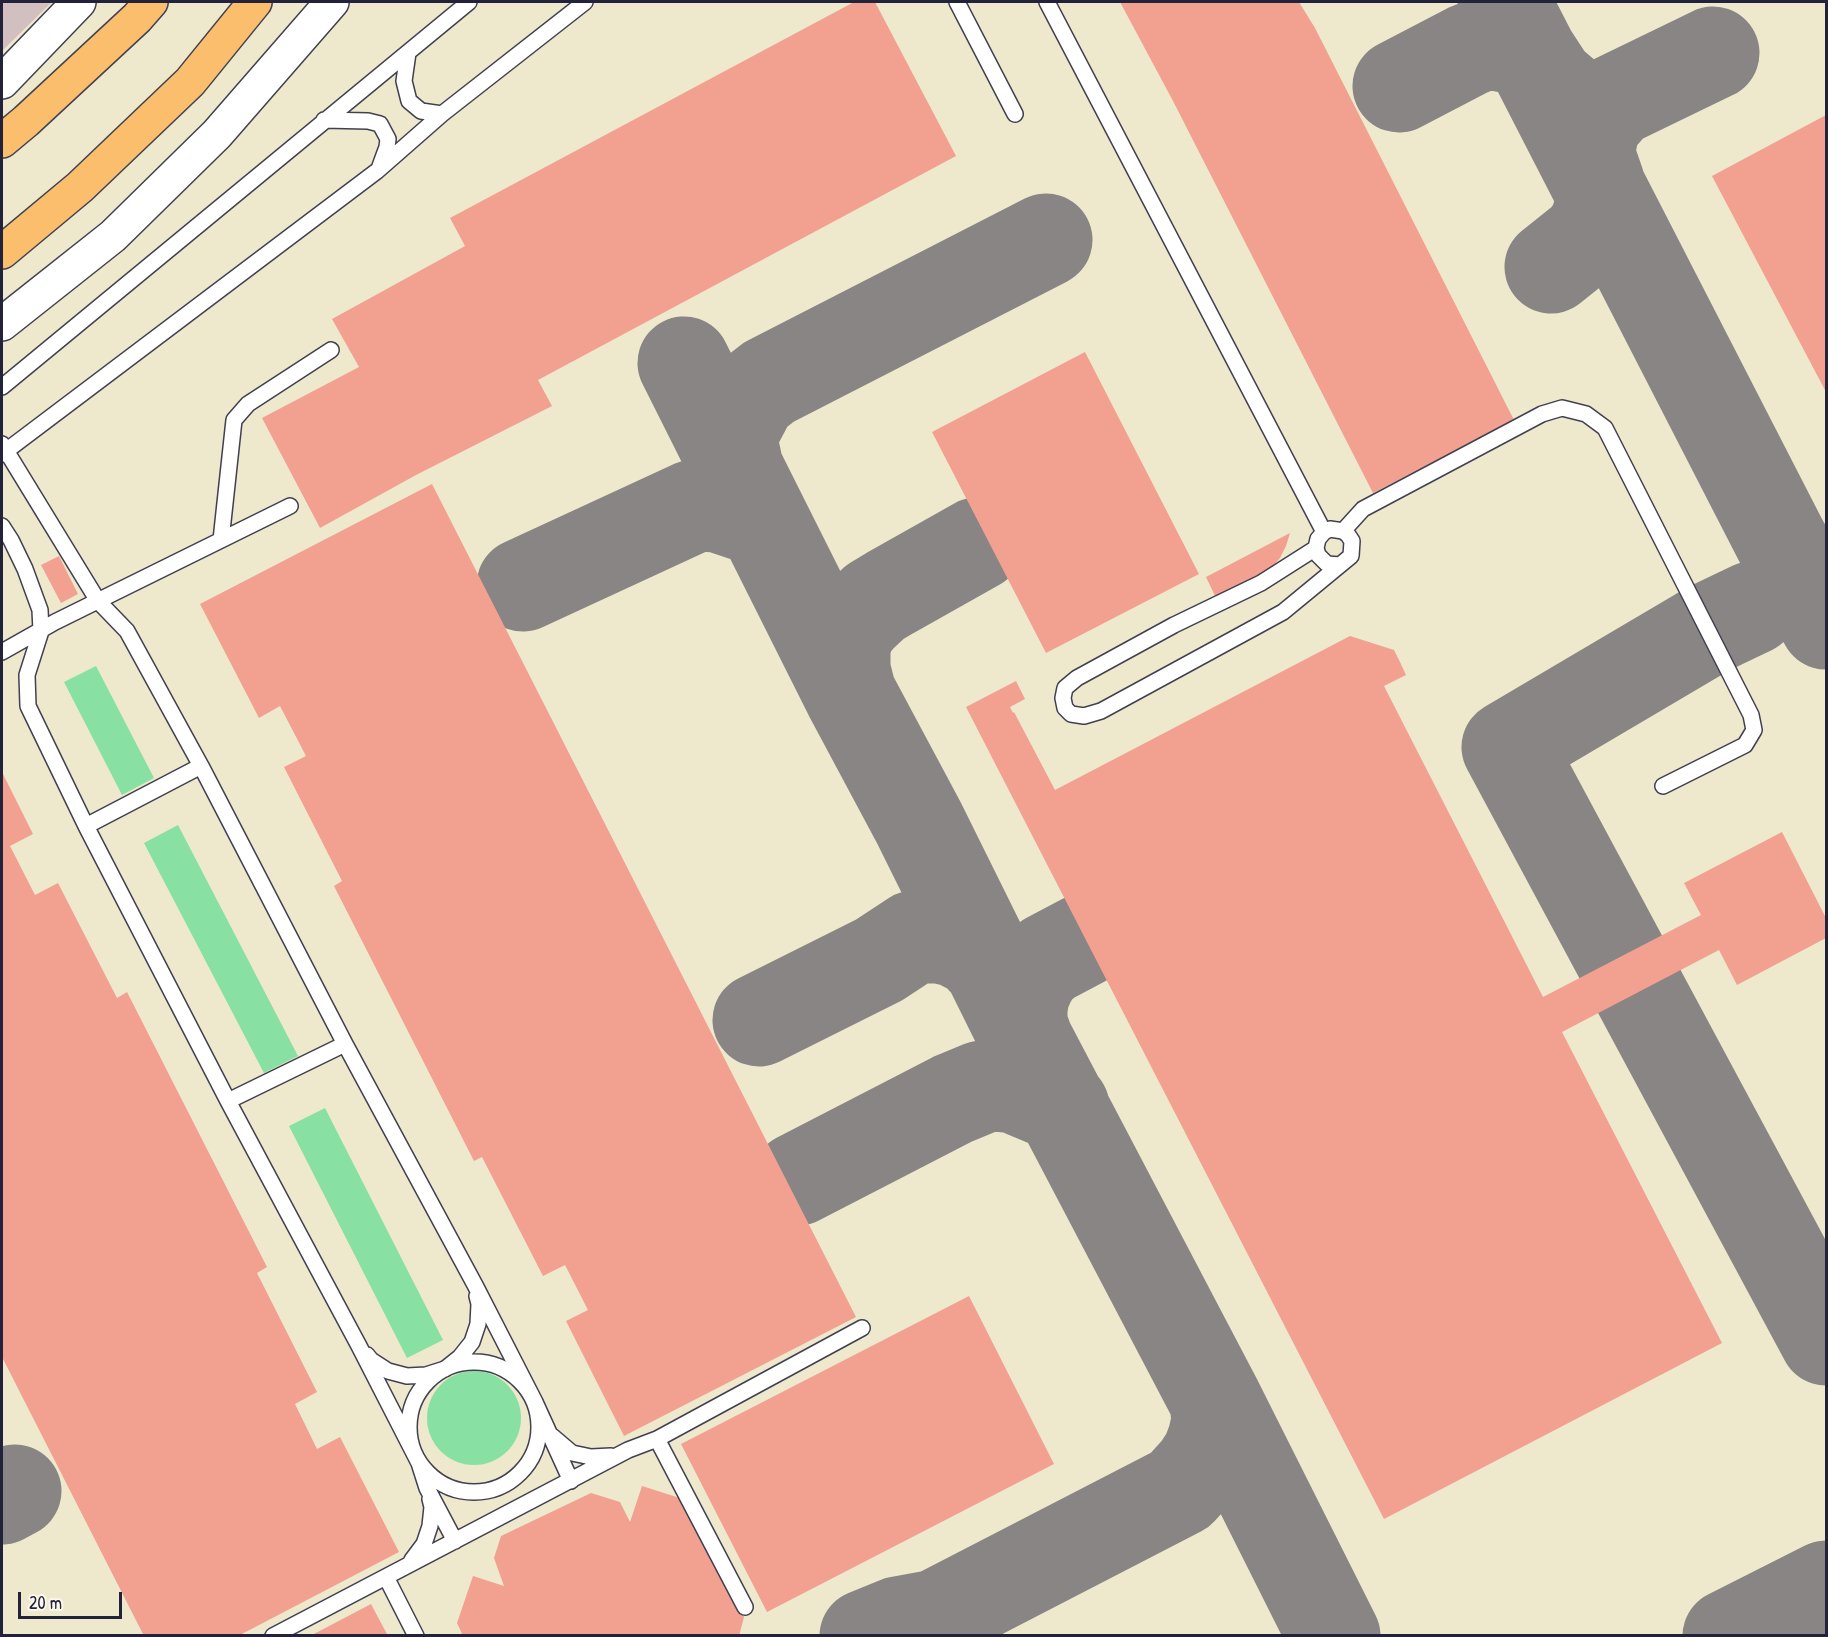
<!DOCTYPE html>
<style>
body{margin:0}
#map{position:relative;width:1828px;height:1637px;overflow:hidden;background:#eee8cc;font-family:"Patrick Hand",sans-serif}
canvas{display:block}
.frame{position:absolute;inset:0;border:3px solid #22223b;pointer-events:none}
.scale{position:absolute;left:18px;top:1592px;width:104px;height:27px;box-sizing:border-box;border:3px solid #22223b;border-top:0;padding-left:8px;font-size:18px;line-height:21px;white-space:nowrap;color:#22223b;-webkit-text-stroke:4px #fbf7ec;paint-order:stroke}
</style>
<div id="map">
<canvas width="1828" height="1637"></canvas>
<div class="frame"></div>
<div class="scale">20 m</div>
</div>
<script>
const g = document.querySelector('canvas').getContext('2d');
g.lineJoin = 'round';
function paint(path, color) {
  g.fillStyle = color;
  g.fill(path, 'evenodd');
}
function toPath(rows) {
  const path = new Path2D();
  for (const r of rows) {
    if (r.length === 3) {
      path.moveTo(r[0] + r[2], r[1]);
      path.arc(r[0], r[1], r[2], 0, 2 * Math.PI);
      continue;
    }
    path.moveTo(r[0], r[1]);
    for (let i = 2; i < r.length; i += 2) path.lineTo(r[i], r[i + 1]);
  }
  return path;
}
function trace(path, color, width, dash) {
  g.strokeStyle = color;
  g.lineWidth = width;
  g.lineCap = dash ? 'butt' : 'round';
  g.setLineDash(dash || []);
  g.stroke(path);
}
paint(toPath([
 [2,2,52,2,2,51]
]), '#d2bfc0');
paint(toPath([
 [96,666,154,778,122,795,64,682],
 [178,825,298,1056,264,1073,144,843],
 [325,1108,443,1340,407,1358,289,1126],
 [474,1418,47]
]), '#88e0a3');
trace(toPath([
 [1504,2,1780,539,1826,623],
 [1399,86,1468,50,1481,45,1495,44,1516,48,1532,56,1549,82,1563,94],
 [1551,267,1586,239,1595,226,1600,211,1601,199,1598,182,1590,159,1589,149,1594,124,1614,101,1713,53],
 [684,363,850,694,919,823,1027,1041,1216,1401,1334,1636],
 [739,477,732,445,733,430,751,396,769,382,1046,240],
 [523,585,694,506,701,505,718,506,763,521],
 [1752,608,1708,629,1508,747,1826,1339],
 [850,694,844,670,844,645,850,628,860,616,875,602,890,593,977,544],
 [759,1020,879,960,914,937,940,937,957,941,976,951,994,971],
 [1027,1041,1021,1024,1021,1009,1023,995,1029,981,1036,969,1048,959,1082,941],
 [798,1179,953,1099,982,1087,996,1085,1015,1087,1063,1107],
 [2,1498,15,1491],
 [866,1636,898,1623,936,1616,1180,1490,1199,1469,1208,1455,1214,1439,1218,1421,1216,1401],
 [1729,1636,1826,1587]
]), '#888584', 93);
paint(toPath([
 [854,2,875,2,956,156,538,380,552,406,416,475,320,528,262,418,359,367,332,319,465,246,450,218],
 [1120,2,1299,2,1315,28,1514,420,1373,493,1173,101],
 [1826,115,1826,392,1712,176],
 [1085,352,1199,574,1046,653,932,432],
 [432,484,856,1317,624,1436,566,1321,588,1310,565,1265,543,1276,482,1157,474,1161,334,886,342,881,284,767,306,756,280,706,259,718,200,604],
 [1290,533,1286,546,1280,558,1267,573,1217,600,1206,577],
 [59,556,78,594,61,603,41,565],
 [1350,636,1394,650,1400,662,1406,675,1384,686,1543,997,1701,915,1684,883,1782,832,1826,918,1826,938,1737,985,1719,950,1562,1032,1722,1343,1384,1519,966,707,1016,681,1025,699,1010,707,1013,713,1014,712,1055,790],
 [2,772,33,834,10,846,35,895,58,883,117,998,127,992,267,1267,257,1273,317,1392,295,1404,317,1449,340,1437,399,1552,238,1636,144,1636,2,1357],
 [969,1296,1054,1464,767,1612,681,1444],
 [642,1486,686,1500,744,1617,739,1636,463,1636,457,1623,473,1576,504,1586,494,1558,501,1536,591,1493,620,1502,630,1522],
 [371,1604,388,1636,310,1636]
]), '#f2a190');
const service = toPath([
 [957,2,1015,114],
 [1047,2,1324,532],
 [408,53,404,81,409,101,421,111,442,114],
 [324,120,368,121,380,124,388,139,387,147,380,166],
 [2,387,469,2],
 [2,444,98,601,127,631,201,766,345,1044,475,1285,535,1402,571,1481],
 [2,454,377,171,442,114,585,2],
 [2,526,11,540,25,569,40,610,41,631,27,675,28,706,86,826,228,1101,359,1346,419,1463,427,1488,455,1541],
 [1343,531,1363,509,1542,414,1562,408,1586,414,1605,428,1751,715,1754,730,1745,745,1663,786],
 [221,540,234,420,248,404,331,350],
 [1316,548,1261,583,1174,625,1077,678,1065,688,1063,698,1065,708,1071,714,1084,716,1101,711,1283,612,1351,556,1352,541,1348,535,1343,531,1330,529,1324,532,1318,539,1316,548,1318,555,1327,564,1340,565],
 [2,652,55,622,290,506],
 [86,826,201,766],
 [228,1101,345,1044],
 [367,1355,371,1360,388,1371,407,1376,426,1375,445,1369,460,1357,472,1342,478,1324,479,1304,477,1296],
 [474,1427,65],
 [552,1436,572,1453,591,1457,611,1456],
 [657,1439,745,1607],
 [412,1560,424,1544,430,1526,432,1507,430,1499],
 [386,1577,416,1636],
 [273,1636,628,1450,657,1439,862,1328]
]);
const tertiary = toPath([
 [2,82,79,2],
 [2,324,113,236,217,134,332,2]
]);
const primary = toPath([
 [2,141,26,121,137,18,151,2],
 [2,252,80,187,190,82,255,2]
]);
trace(service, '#414051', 18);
trace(tertiary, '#414051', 36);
trace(primary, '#414051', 36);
trace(service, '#fff', 15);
trace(tertiary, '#fff', 33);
trace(primary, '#fabe6d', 33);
</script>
